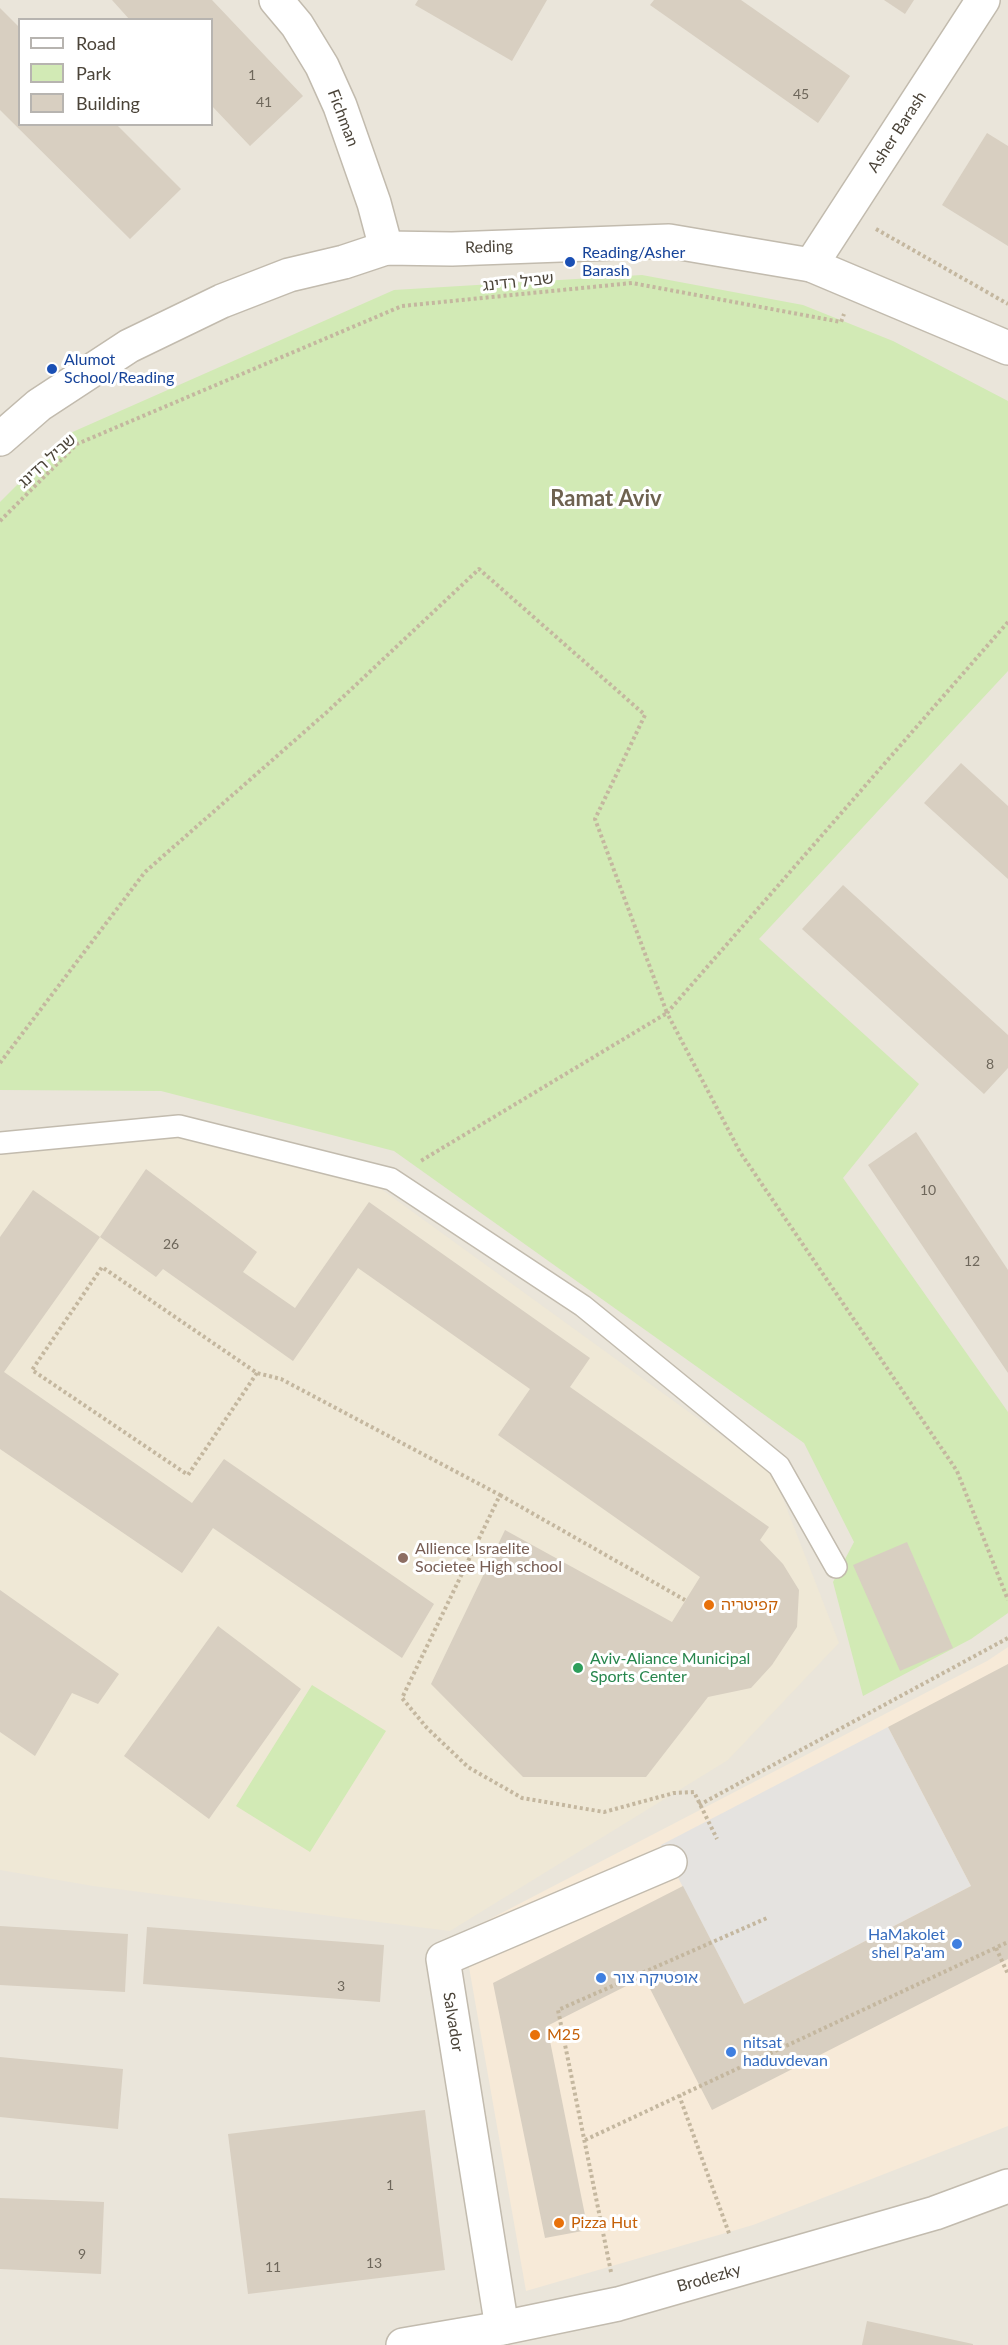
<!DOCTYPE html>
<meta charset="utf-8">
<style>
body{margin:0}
#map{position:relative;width:1008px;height:2345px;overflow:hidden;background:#f6f3ec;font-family:Lato,sans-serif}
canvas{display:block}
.legend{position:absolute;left:18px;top:18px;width:195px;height:108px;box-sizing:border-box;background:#fff;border:2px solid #b7b4b0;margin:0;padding:8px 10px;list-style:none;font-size:18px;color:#4b4439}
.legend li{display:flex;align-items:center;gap:12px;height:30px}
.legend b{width:30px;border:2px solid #b7b4b0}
</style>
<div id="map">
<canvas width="1008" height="2345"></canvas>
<ul class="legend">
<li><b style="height:8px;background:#fff"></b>Road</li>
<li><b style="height:16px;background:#d2eab5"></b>Park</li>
<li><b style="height:16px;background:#d8cfc1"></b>Building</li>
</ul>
</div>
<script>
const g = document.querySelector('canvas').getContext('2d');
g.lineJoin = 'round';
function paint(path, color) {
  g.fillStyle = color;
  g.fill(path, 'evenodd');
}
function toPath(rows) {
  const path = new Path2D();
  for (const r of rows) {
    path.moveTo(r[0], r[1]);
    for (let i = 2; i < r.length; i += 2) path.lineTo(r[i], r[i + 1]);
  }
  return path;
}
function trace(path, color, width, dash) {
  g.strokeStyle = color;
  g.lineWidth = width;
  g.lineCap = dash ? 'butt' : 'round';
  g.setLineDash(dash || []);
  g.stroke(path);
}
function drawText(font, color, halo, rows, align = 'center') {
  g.font = font + ' Lato,"Noto Sans Hebrew",sans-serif';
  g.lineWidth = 6;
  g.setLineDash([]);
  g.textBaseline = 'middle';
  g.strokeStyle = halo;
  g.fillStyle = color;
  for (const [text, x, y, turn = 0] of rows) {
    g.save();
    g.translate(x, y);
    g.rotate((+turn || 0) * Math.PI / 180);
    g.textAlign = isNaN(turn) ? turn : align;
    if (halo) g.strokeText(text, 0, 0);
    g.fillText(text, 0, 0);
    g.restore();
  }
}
paint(toPath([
 [0,0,1008,0,1008,2345,0,2345],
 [20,20,212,20,212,124,20,124]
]), '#eae5da');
paint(toPath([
 [1008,1647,1008,2126,753,2225,526,2291,463,1933,987,1661]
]), '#f7ead8');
paint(toPath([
 [179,1136,377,1186,773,1473,839,1643,728,1760,450,1931,93,1886,0,1870,0,1153]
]), '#efe8d6');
paint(toPath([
 [642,275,803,305,893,341,1008,401,1008,671,759,939,919,1084,843,1178,1008,1412,1008,1613,971,1639,863,1696,833,1582,854,1542,804,1443,394,1151,161,1091,0,1090,0,502,68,434,394,290],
 [312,1685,386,1731,310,1852,236,1806]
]), '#d2eab5');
paint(toPath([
 [888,1727,971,1886,744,2004,661,1845]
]), '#e5e3e0');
paint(toPath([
 [112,0,212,0,303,96,250,146,212,106,212,20,130,20],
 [418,0,547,0,512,61,415,5],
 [654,0,741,0,850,76,818,123,650,5],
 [884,0,914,0,905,14],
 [0,8,20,28,20,124,116,124,181,189,130,239,0,110],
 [987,133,1008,146,1008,246,942,205],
 [961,763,1008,806,1008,879,924,803],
 [843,885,1008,1035,1008,1068,984,1094,802,929],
 [916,1132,1008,1270,1008,1373,868,1165],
 [146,1169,257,1252,243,1272,295,1308,369,1202,590,1358,570,1387,769,1527,760,1540,783,1564,799,1590,797,1627,772,1665,751,1688,708,1697,646,1777,523,1777,431,1684,505,1530,672,1622,700,1577,498,1435,530,1389,358,1268,293,1361,163,1269,156,1277,100,1237,4,1372,192,1503,224,1459,434,1604,402,1658,213,1528,182,1573,0,1449,0,1237,33,1190,100,1237],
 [907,1542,953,1648,900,1671,853,1565],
 [0,1590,119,1674,98,1704,72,1693,35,1756,0,1732],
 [218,1626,301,1689,209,1819,124,1756],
 [1008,1664,1008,1959,712,2110,644,1977,547,2026,588,2230,545,2238,493,1983,683,1886,744,2004,971,1886,888,1727],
 [0,1926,128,1934,125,1992,0,1985],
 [147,1927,384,1945,380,2002,143,1984],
 [0,2057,123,2069,118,2129,0,2117],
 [425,2110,445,2270,248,2294,228,2134],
 [0,2198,104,2202,101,2274,0,2269],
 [867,2321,973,2344,973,2345,862,2345]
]), '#d8cfc1');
const service = toPath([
 [0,1143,179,1126,391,1179,583,1306,779,1466,836,1567]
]);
const minor = toPath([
 [276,0,297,25,322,66,340,106,374,203,386,248],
 [811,265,983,0],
 [502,2328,443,1959,670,1862]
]);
const tertiary = toPath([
 [0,439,39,405,129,346,222,301,289,275,344,262,386,248,452,249,669,241,811,265,1008,348],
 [403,2345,502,2328,618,2304,935,2213,1008,2186]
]);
trace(service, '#c2bbae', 24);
trace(minor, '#c2bbae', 36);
trace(tertiary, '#c2bbae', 36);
trace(toPath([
 [876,229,1008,304],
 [0,521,77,444,402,306,632,283,841,322,844,314],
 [1008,622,667,1013,740,1152,957,1471,1008,1600],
 [0,1063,145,872,327,712,479,569,645,715,595,819,667,1013,419,1162],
 [257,1373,188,1475,32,1370,102,1267,257,1373,281,1379,500,1495,402,1698,427,1728,468,1767,522,1798,604,1812,674,1793,694,1792,717,1839],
 [500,1495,685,1600],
 [699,1805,1008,1638],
 [996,1948,1008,1974],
 [679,2095,730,2236],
 [585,2140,1008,1942],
 [611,2272,558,2010,767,1918]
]), '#c4b79f', 4, [3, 3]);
trace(service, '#fff', 21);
trace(minor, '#fff', 33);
trace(tertiary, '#fff', 33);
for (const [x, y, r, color] of [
 [570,262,6,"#1a4fb4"],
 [52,369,6,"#1a4fb4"],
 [403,1558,6,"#8d6e63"],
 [709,1605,6,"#e8710a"],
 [578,1668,6,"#2e9e5b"],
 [957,1944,6,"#3f7fe0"],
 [601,1978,6,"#3f7fe0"],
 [535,2035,6,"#e8710a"],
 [731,2052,6,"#3f7fe0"],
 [559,2223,6,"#e8710a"]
]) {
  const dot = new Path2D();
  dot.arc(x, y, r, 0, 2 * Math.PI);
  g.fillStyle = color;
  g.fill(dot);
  trace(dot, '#fff', 2);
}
drawText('14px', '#6e675b', null, [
 ["1",252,75],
 ["45",801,94],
 ["41",264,102],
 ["8",990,1064],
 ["10",928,1190],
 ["26",171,1244],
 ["12",972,1261],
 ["3",341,1986],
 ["1",390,2185],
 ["9",82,2254],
 ["13",374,2263],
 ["11",273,2267]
]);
drawText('16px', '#4b4439', '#fff', [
 ["Fichman",343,118,69],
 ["Asher Barash",897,132,-57],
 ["Reding",489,247,-2],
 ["שביל רדינג",518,282,-6],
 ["שביל רדינג",47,461,-42],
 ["Salvador",453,2022,81],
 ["Brodezky",709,2278,-16]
]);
drawText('16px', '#164399', '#fff', [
 ["Reading/Asher",582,253],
 ["Barash",582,271],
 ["Alumot",64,360],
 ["School/Reading",64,378]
], 'left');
drawText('16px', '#785e54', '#fff', [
 ["Allience Israelite",415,1549],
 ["Societee High school",415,1567]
], 'left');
drawText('16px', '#c56008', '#fff', [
 ["קפיטריה",721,1605],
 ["M25",547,2035],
 ["Pizza Hut",571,2223]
], 'left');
drawText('16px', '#27864d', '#fff', [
 ["Aviv-Aliance Municipal",590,1659],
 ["Sports Center",590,1677]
], 'left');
drawText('16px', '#366cbe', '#fff', [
 ["HaMakolet",945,1935,"right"],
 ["shel Pa'am",945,1953,"right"],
 ["אופטיקה צור",613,1978],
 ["nitsat",743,2043],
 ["haduvdevan",743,2061]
], 'left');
drawText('bold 22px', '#6e6250', '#fff', [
 ["Ramat Aviv",606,499]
]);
</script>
